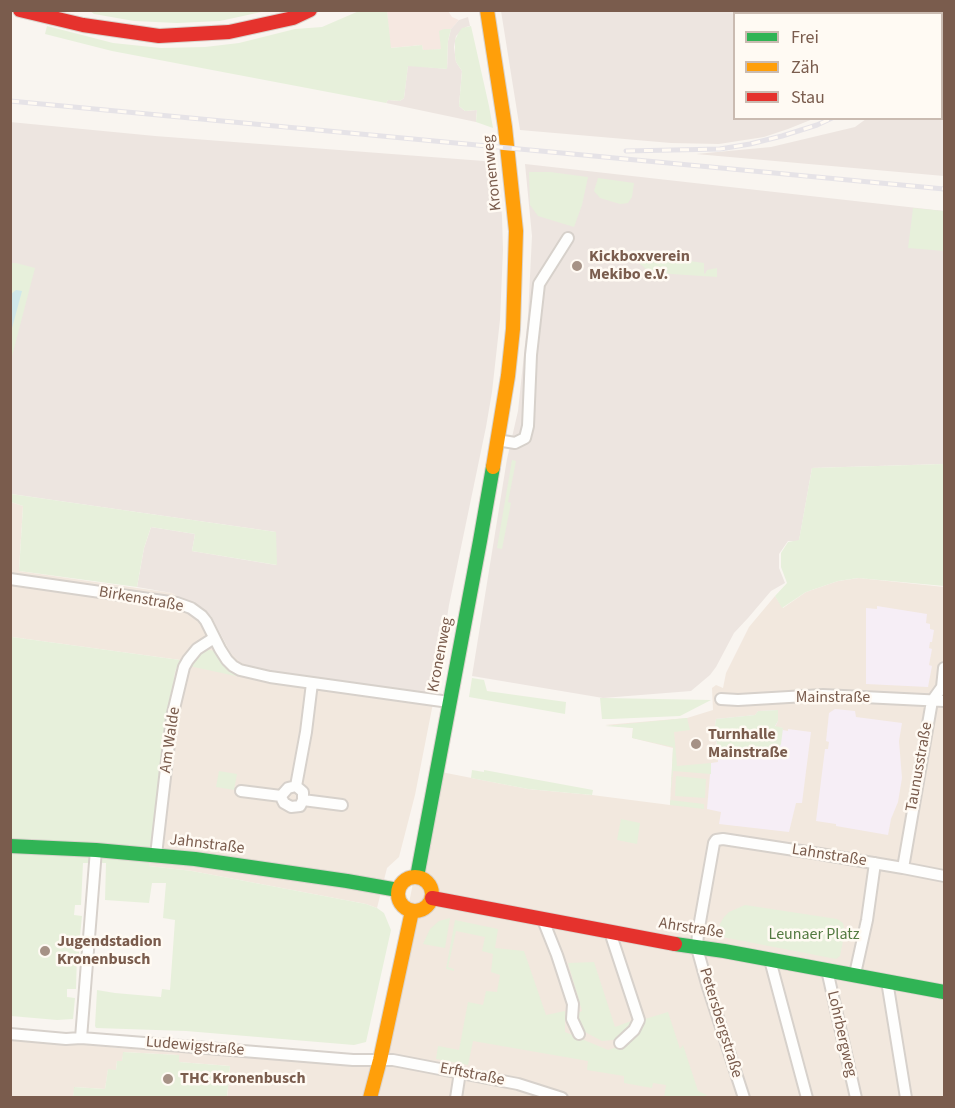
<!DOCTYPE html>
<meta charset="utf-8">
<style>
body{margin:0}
#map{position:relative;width:955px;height:1108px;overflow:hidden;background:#f9f5f0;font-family:"Source Sans 3",sans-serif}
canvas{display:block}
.frame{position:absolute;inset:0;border:12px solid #7a5c4d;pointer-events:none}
.legend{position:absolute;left:733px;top:12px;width:210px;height:108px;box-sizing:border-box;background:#fffaf3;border:2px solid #cabbb1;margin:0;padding:8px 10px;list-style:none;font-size:18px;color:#7a5c4d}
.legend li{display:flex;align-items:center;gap:12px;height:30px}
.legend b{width:30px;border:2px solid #cabbb1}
</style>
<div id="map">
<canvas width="955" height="1108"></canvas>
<div class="frame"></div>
<ul class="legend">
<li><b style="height:8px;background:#30b455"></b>Frei</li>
<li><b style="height:8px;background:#ff9f0a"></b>Zäh</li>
<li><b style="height:8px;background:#e5322d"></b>Stau</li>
</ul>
</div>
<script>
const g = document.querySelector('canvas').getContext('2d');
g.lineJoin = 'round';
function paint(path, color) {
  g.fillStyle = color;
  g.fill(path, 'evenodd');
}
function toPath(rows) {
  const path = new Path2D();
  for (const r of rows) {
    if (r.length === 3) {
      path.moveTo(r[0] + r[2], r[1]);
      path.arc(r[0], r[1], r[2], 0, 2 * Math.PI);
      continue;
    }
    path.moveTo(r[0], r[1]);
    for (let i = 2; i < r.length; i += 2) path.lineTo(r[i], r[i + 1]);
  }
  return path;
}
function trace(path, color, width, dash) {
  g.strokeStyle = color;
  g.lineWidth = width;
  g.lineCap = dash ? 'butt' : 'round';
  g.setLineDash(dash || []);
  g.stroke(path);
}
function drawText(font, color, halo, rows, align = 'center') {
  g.font = font + ' "Source Sans 3",sans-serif';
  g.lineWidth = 5;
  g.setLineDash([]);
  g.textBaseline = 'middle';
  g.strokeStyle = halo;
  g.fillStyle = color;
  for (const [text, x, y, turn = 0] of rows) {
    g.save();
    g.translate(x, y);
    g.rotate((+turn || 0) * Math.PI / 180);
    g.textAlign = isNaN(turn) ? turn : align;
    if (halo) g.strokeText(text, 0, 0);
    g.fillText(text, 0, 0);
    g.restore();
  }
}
paint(toPath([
 [11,502,23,506,19,571,172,593,211,616,230,652,250,666,280,673,431,692,436,688,415,795,399,857,387,868,377,908,366,904,192,871,149,866,151,843,175,672,180,660,12,637,11,643],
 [859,578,944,587,944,1097,227,1097,230,1066,179,1062,178,1055,124,1052,122,1061,117,1061,116,1070,108,1070,105,1089,75,1087,73,1097,11,1097,10,1034,118,1048,376,1064,436,771,528,789,592,795,670,805,673,748,632,738,633,728,605,725,687,718,713,710,712,688,716,685,723,688,726,673,749,627,775,596,783,608,806,592,838,581]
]), '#f2e8de');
paint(toPath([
 [387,11,448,11,452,17,459,20,451,29,444,29,441,49,423,51,422,45,390,48]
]), '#f6e8e1');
paint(toPath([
 [501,11,804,11,811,13,734,14,734,118,813,119,788,129,764,137,719,144,671,143,520,130],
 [468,17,470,26,466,27,456,36,454,47,456,62,462,71,459,106,465,111,477,110,476,122,386,103,388,100,400,101,404,98,408,65,447,69,448,41,451,29,459,20],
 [942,67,944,68,944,176,696,154,771,147,855,127,866,119,942,118],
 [10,122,155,136,497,162,502,216,503,250,500,320,492,392,486,427,449,605,436,688,431,693,280,673,250,666,240,662,230,652,211,616,172,593,137,587,144,548,151,527,195,534,192,551,276,565,276,532,11,494],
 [525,164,944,211,944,464,812,468,799,541,788,541,779,554,779,568,785,583,771,591,748,618,734,633,716,667,710,675,691,691,603,698,472,676,507,459,518,411,528,316,532,236]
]), '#ede5e0');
paint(toPath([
 [877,606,927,614,926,623,930,624,930,629,934,630,932,642,930,642,929,648,932,649,929,665,932,666,928,687,866,684,866,608,877,609],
 [835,709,855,711,856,717,902,723,899,741,902,778,898,802,891,819,888,835,836,826,836,824,816,821,825,749,828,749,829,742,826,741,829,713],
 [778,710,778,721,775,727,783,728,783,730,788,731,788,729,811,732,802,803,796,803,789,832,719,824,721,812,707,809,711,763,718,762,715,725,716,719,755,715,758,711]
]), '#f6eef6');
paint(toPath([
 [387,10,391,48,422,45,423,50,441,49,439,31,444,29,451,29,448,41,447,69,408,66,404,98,400,101,388,100,386,103,112,51,45,34,47,26,113,43,161,48,205,47,239,43,295,29,322,27,359,11],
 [158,11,158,12,172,12,209,10,266,11,220,21,177,23,134,21,94,14,90,11],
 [471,26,489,106,493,128,476,122,477,110,465,111,459,106,462,71,456,62,455,56,455,40,459,32,462,28],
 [529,172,550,172,588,177,582,205,574,227,538,216,530,205],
 [598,178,634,183,632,197,628,203,620,204,600,198,594,191],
 [913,208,944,211,944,251,908,248],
 [636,251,646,252,647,255,704,263,704,273,705,274,707,270,717,268,717,277,656,273,654,274,647,270,637,261],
 [11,263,16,263,35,268,11,360],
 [512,460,516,461,508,502,511,503,502,549,497,548],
 [944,464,944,586,858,578,838,581,806,592,782,608,775,596,787,583,781,567,781,553,788,542,799,540,812,468],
 [11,494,276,532,277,565,192,551,195,534,151,527,144,548,137,587,19,571,23,506,11,502],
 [12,637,180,660,175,672,151,843,149,866,192,871,366,904,377,908,384,913,391,930,366,1042,354,1045,186,1031,96,1028,95,1026,97,990,115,993,161,997,162,989,170,990,175,920,163,918,166,883,152,883,149,903,105,900,106,863,83,863,81,905,75,905,74,915,82,916,80,936,78,936,78,948,79,948,79,955,77,955,76,989,67,989,67,997,75,998,73,1019,57,1020,11,1016],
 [206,649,214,651,221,659,237,672,236,676,189,666,192,661,203,651],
 [472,678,484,680,487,691,566,702,565,714,469,697],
 [600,698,605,698,711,700,680,716,611,719,602,719],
 [778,710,778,721,775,726,783,728,781,744,774,758,718,756,715,725,716,719,755,715,758,711],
 [687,718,690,730,674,732,677,766,711,763,711,774,673,771,670,800,704,804,704,809,670,805,673,747,632,738,633,728,605,726],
 [472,770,484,772,484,770,593,790,592,795,528,789,471,778],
 [219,771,237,774,234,790,216,787],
 [676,776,706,779,705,798,675,796],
 [621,819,640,823,637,844,617,840],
 [745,905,837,919,843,923,845,931,840,956,836,959,717,936,720,924,724,917,729,912],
 [450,918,445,948,423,944,430,929,439,921],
 [455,920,498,929,495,948,524,951,546,1015,565,1011,565,1032,608,1050,621,1046,639,1029,645,1019,668,1012,680,1049,683,1045,698,1091,707,1095,705,1097,664,1097,666,1085,653,1083,652,1088,624,1083,624,1076,587,1070,588,1061,473,1041,468,1065,436,1059,438,1046,459,1050,468,1002,483,1005,486,991,497,992,500,975,491,972,493,954,482,951,485,937,456,931,448,967,454,969,454,971,446,969],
 [594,962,615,1027,634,1020,634,1024,620,1038,613,1040,602,1041,585,1032,579,1024,576,1014,582,1011,568,963],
 [123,1052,179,1055,179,1062,230,1066,227,1097,73,1097,74,1087,105,1089,108,1069,116,1070,117,1061,122,1061]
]), '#e7f0db');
paint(toPath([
 [16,290,22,291,11,332,11,294]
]), '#d0e8ea');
const street = toPath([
 [497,440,515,443,525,438,528,426,531,355,539,284,568,238],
 [10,579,177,603,191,608,202,616,206,621,220,649,227,660,233,666,240,670,270,677,449,702],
 [721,699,738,700,823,695,944,701],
 [296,786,288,788,281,796,282,799,284,803,291,807,300,806,303,800,303,792,296,786,306,732,312,683],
 [241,791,281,796],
 [303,800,342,805],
 [156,855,172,717,184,667,188,660,197,649,214,638],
 [903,868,932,701,942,687,944,668],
 [543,920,557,955,573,1004,572,1019,579,1034],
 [610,932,639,1020,634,1030,620,1043],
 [770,960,807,1098],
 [827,970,856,1098],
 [855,974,867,920,875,863],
 [887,981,906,1098],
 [10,1034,66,1039,81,1038,182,1046,353,1060,393,1060,518,1084,562,1098],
 [81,1038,96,850],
 [456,1098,460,1072],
 [744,1098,707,984,697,948,698,933,714,843,716,840,723,839,814,853,903,868,944,876]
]);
const fast = toPath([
 [870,10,878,14],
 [10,846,96,850,195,859,347,881,398,890],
 [417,877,480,541,493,467],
 [675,944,724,951,944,992]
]);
const slow = toPath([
 [487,10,505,127,516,231,513,329,508,376,493,467],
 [942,37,944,38],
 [415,894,17],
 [370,1098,380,1060,412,911]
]);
const jam = toPath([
 [20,10,83,25,159,36,229,32,293,18,310,10],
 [432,898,675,944]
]);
trace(street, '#d7d1cb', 14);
trace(fast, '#d9d2cb', 16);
trace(slow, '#d9d2cb', 16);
trace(jam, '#d9d2cb', 16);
trace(street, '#fefefd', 10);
trace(fast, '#30b455', 14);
trace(slow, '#ff9f0a', 14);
trace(jam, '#e5322d', 14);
const rail = toPath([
 [10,101,944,189],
 [626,151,720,149,750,144,782,136,817,125,832,118]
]);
trace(rail, '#e6e3e7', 5);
trace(rail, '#fffaf3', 3, [9]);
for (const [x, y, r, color] of [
 [577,266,6,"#a69286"],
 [696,744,6,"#a69286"],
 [45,951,6,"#a69286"],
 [168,1079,6,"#a69286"]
]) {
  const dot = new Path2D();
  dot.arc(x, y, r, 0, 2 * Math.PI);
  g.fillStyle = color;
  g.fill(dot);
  trace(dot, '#fffaf3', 2);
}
drawText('16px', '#7a5c4d', '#fffaf3', [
 ["Kronenweg",493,173,-96],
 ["Birkenstraße",141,600,10],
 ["Kronenweg",441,655,-79],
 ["Mainstraße",833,698],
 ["Am Walde",171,740,-82],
 ["Taunusstraße",920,767,-80],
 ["Jahnstraße",207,845,7],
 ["Lahnstraße",829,856,9],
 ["Ahrstraße",691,929,9],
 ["Petersbergstraße",720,1023,73],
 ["Lohrbergweg",841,1034,77],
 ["Ludewigstraße",195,1047,5],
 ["Erftstraße",472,1075,11]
]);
drawText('bold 16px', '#7a5c4d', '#fffaf3', [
 ["Kickboxverein",589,257],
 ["Mekibo e.V.",589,275],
 ["Turnhalle",708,735],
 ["Mainstraße",708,753],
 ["Jugendstadion",57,942],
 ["Kronenbusch",57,960],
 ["THC Kronenbusch",180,1079]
], 'left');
drawText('16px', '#537a41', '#fffaf3', [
 ["Leunaer Platz",814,935]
]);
</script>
